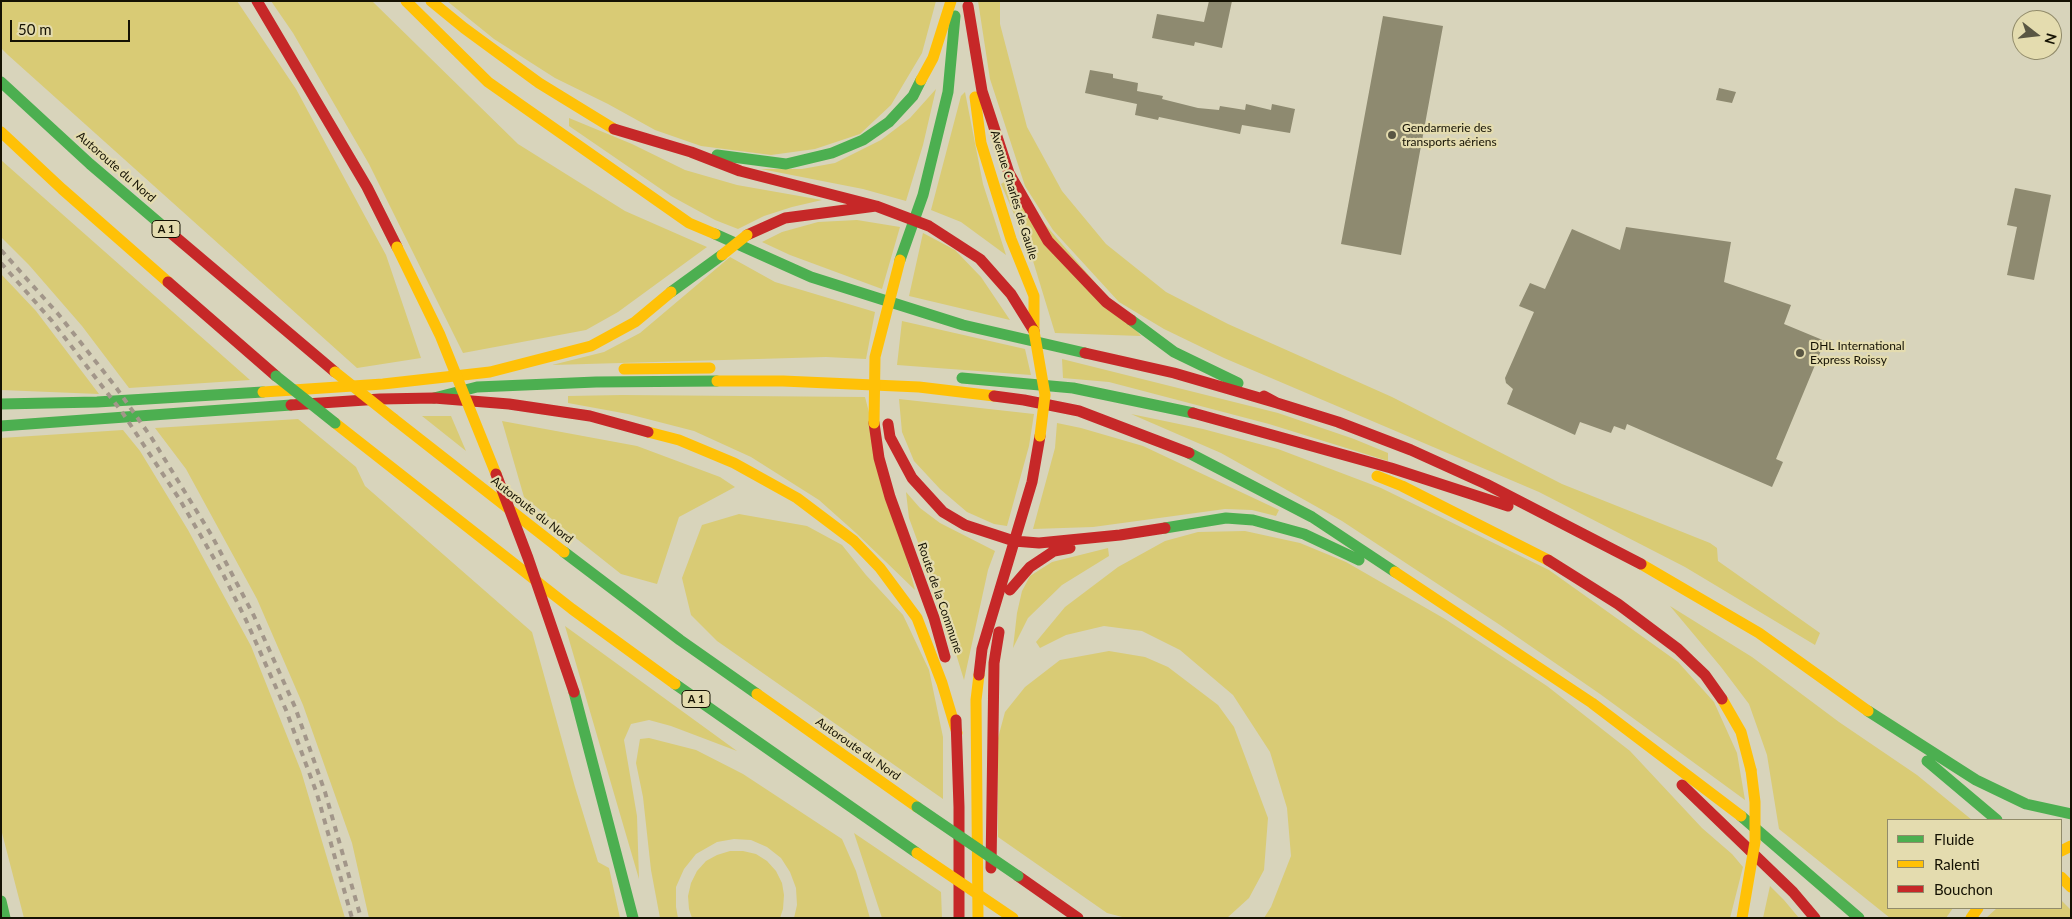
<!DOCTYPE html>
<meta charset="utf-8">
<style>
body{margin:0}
#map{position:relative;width:2072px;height:919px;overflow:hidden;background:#d8d4bb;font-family:Lato,sans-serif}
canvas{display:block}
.frame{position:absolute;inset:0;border:2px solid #151203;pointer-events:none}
.legend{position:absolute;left:1887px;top:819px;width:175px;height:90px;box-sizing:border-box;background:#e4dcaf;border:1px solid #918b6a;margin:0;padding:6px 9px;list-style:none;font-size:15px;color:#151203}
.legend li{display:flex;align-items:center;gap:10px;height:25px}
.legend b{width:25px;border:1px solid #918b6a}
.north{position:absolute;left:2012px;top:10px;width:50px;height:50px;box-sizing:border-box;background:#e4dcaf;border:1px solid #918b6a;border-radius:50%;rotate:106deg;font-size:14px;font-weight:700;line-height:20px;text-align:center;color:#151203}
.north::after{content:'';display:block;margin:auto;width:18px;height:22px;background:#595643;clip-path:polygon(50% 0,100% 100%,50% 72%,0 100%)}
.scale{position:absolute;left:10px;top:20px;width:120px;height:22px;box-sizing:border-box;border:2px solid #151203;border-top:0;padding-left:6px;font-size:15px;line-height:18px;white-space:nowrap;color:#151203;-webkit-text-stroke:4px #e4dcaf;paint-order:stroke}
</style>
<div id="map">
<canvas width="2072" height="919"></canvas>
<div class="frame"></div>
<ul class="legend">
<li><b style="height:6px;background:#4caf50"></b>Fluide</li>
<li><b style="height:6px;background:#ffc107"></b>Ralenti</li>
<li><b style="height:6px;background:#c62828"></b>Bouchon</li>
</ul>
<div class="north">N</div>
<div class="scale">50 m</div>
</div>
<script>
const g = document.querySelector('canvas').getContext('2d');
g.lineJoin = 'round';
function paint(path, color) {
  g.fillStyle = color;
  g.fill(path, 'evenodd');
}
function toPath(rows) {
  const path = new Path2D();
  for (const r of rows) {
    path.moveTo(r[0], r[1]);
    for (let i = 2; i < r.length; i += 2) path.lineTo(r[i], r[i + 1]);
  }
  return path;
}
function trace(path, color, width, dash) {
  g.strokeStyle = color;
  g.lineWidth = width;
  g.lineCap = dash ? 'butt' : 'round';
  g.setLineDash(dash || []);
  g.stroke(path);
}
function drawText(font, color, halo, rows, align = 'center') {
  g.font = font + ' Lato,sans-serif';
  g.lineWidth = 4.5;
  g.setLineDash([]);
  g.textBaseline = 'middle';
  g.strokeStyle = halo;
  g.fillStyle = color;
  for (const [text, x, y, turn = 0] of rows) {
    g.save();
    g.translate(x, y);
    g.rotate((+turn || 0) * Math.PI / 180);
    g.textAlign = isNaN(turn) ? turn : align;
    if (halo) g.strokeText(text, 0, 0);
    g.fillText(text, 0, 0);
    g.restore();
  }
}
paint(toPath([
 [1,1,237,1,296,89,386,255,421,358,357,368,8,55,1,48],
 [271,1,372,1,518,144,625,211,707,247,618,312,586,330,463,353,369,164,293,33],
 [447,1,936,1,922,53,891,105,860,134,815,149,771,155,701,146,655,130,608,104,555,78,494,39],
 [978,1,1000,1,1000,24,1027,127,1062,191,1106,244,1166,292,1228,324,1392,397,1562,484,1710,543,1717,548,1718,561,1820,633,1815,645,1685,567,1539,492,1224,358,1164,329,1119,302,1053,230,1025,186,990,79],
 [936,89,923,145,906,201,863,189,761,169,802,169,835,163,881,140,910,118],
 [965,92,983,184,1006,255,961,222,931,210,961,96],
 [569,118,632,144,685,170,737,185,822,200,792,207,764,216,738,229,715,220,671,196,569,126],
 [1,160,250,380,129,388,82,326,29,265,1,237],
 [1007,180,1141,336,1055,333,1030,251,1001,184],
 [857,220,900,227,882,289,790,255,762,242,782,232,818,222],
 [923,233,955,250,981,277,1010,320,909,296],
 [730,257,775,282,875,312,866,359,826,357,552,365,604,352,640,333],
 [1,274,36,311,99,394,1,390],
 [902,321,1025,349,1031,375,897,365],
 [1062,359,1278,413,1354,439,1388,453,1388,461,1269,424,1109,382,1063,378],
 [622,395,865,397,915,590,856,533,819,500,751,457,694,431,628,414,568,403,568,396],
 [899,399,1034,414,1029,446,1007,526,994,524,967,512,940,489,914,461,902,432],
 [1131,414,1203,429,1278,449,1381,488,1549,570,1678,662,1714,702,1737,753,1745,800,1600,694,1500,625,1342,521,1221,453],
 [422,416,451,416,466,451],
 [298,419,356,467,365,486,532,632,575,787,598,862,609,868,620,918,369,918,352,843,303,705,257,599,186,469,155,428],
 [502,421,637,446,720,477,735,487,679,517,657,584,621,574,524,497],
 [1057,423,1081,428,1143,446,1279,510,1276,516,1252,510,1225,509,1093,527,1033,529,1055,448],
 [123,430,140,451,188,530,251,646,301,771,345,918,24,918,1,829,1,438],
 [906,492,920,508,940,523,995,551,988,570,964,680,942,608,909,518],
 [739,514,807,526,842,545,866,575,903,615,929,670,943,737,943,799,717,641,691,615,682,578,702,525],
 [1245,531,1300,543,1346,562,1445,619,1547,686,1630,751,1702,828,1732,854,1743,867,1730,918,1264,918,1271,907,1291,856,1287,808,1270,752,1233,695,1180,650,1142,631,1104,626,1066,635,1040,648,1036,642,1065,607,1118,567,1165,541,1198,532],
 [1108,548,1109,556,1062,585,1028,618,1013,648,1017,613,1022,591,1030,576,1052,562],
 [1670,606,1752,657,1839,722,1917,775,1972,820,1888,820,1888,908,1953,908,1946,918,1890,918,1779,829,1767,755,1749,704,1721,667],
 [565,626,737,751,671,726,649,720,631,724,624,740,637,816,639,879],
 [1109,651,1145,657,1168,667,1218,705,1234,727,1268,818,1264,870,1249,898,1227,918,1126,918,1107,913,998,837,998,738,1005,712,1025,687,1060,660],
 [649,738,696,750,743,774,842,839,856,871,870,918,794,918,797,905,796,888,790,872,781,858,767,847,751,840,734,839,717,842,696,854,684,869,676,887,676,907,678,918,660,918,651,870,643,797,636,763,640,739],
 [854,833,941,892,942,918,882,918],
 [730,851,743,851,756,854,767,861,776,871,782,883,784,895,783,909,780,918,692,918,689,909,688,896,691,883,697,871,706,861,717,855],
 [1770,886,1784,900,1799,918,1763,918],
 [2061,900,2071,910,2071,918,1986,918,1997,908,2061,908]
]), '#d9cb75');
paint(toPath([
 [1209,1,1232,1,1222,48,1195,42,1194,46,1152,38,1157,14,1204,22],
 [1383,16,1443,26,1401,255,1341,244],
 [1090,70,1113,74,1113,78,1138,83,1137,91,1163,96,1162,99,1198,108,1219,110,1220,106,1245,110,1246,104,1271,110,1272,104,1295,109,1290,133,1242,125,1240,134,1159,117,1158,120,1135,115,1137,104,1085,93],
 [1719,88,1736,92,1732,103,1716,100],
 [2015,188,2051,195,2034,280,2007,275,2017,227,2007,225],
 [1626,227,1731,242,1724,282,1791,305,1784,324,1825,341,1776,459,1783,462,1772,487,1627,424,1625,430,1614,426,1611,433,1580,422,1575,435,1507,404,1513,389,1506,383,1505,378,1534,312,1519,306,1530,283,1545,289,1572,229,1620,250]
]), '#8e8a70');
trace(toPath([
 [1,82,90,164,172,234],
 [717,155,786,164,832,153,863,140,889,122,913,96,921,80],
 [715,234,811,277,963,325,1085,353],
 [900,260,923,195,948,92,955,16],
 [671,292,722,255],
 [1131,320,1174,352,1238,383],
 [962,378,1073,388,1193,413],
 [434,398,477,387,596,382,717,381],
 [1,404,97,402,263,392],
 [1,426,291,405],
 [1189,453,1312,517,1395,572],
 [1165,528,1226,518,1253,520,1304,534,1359,560],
 [564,552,680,640,757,694],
 [675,684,917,853],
 [574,692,633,918],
 [1868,711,1976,780,2026,804,2071,814],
 [1927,761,1997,820],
 [1741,816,1859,918],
 [1,901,5,918]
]), '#4caf50', 11);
trace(toPath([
 [406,1,488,82,689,223,715,234],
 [431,1,464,28,539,83,614,129],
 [921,80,933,58,951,1],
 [975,97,981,143,1011,239,1034,296,1034,331],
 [1,132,62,189,168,282],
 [624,369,710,368],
 [717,381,783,381,919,387,994,396],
 [263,392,383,384,490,372,591,346,635,322,671,292],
 [394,419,564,552],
 [335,423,572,609,675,684],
 [648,432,679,440,734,463,797,498,854,541,880,568,917,618,942,683,957,733],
 [1377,476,1402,486,1548,560],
 [1641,564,1759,633,1868,711],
 [1395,572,1592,703,1741,816],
 [757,694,917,807],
 [1722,699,1741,732,1751,770],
 [2061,851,2071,846],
 [2061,877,2071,887],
 [978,918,976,700,979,675],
 [1971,918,1978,908]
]), '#ffc107', 11);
trace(toPath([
 [257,1,367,187,397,247],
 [968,6,982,91,1009,173,1048,241,1106,302,1131,320],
 [614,129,691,152,740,171,876,206],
 [172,234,335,372],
 [747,235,785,218,876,206,929,226,980,259,1011,294,1034,331],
 [168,282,276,376],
 [1085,353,1174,373,1277,403],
 [994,396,1024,400,1079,411,1189,453],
 [1264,396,1277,403,1338,422,1411,450,1486,484,1641,564],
 [291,405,380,399,434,398,509,404,590,416,648,432],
 [1193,413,1391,468,1508,506],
 [874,423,879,458,890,497,934,618,945,657],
 [888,424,890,437,912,478,943,512,965,525,1014,541,1039,543,1120,535,1165,528],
 [1548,560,1618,604,1678,649,1705,675,1722,699],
 [1010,590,1030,567,1054,551,1070,548],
 [979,675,982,649,1032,482,1040,436],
 [956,720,959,807,959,918],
 [1682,785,1793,892,1815,918],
 [991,868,994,663,999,632],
 [1018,876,1078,918]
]), '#c62828', 11);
trace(toPath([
 [1,250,59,315,115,386,151,437,212,536,254,616,295,707,325,792,361,918],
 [1,263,52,321,122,412,180,500,223,574,246,620,286,710,317,794,352,918]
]), '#a29689', 4, [6, 6]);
trace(toPath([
 [276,376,335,423],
 [917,807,1018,876]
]), '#4caf50', 11);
trace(toPath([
 [397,247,440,335,496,474],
 [722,255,747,235],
 [1034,331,1045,395,1040,436],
 [335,372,394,419],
 [874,423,875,357,900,260],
 [917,853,1013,918],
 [1742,918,1755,842,1755,802,1751,770]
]), '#ffc107', 11);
trace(toPath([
 [496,474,528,558,574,692]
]), '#c62828', 11);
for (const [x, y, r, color] of [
 [1392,135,5,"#595643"],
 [1800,353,5,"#595643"]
]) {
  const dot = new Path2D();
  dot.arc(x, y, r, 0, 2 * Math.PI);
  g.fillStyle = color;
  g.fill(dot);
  trace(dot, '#e4dcaf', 2);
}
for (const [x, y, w] of [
 [166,229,28],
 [696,699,28]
]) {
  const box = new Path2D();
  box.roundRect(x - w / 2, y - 8.5, w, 17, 4);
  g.fillStyle = '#e4dcaf';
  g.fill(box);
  trace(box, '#151203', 1);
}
drawText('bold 11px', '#151203', null, [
 ["A 1",166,229],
 ["A 1",696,699]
]);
drawText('12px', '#151203', '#e4dcaf', [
 ["Gendarmerie des",1402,128],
 ["transports aériens",1402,142],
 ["DHL International",1810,346],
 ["Express Roissy",1810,360]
], 'left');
drawText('12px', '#151203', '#e4dcaf', [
 ["Autoroute du Nord",116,167,41],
 ["Avenue Charles de Gaulle",1014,195,73],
 ["Autoroute du Nord",532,510,38],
 ["Route de la Commune",940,598,71],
 ["Autoroute du Nord",858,749,35]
]);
</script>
